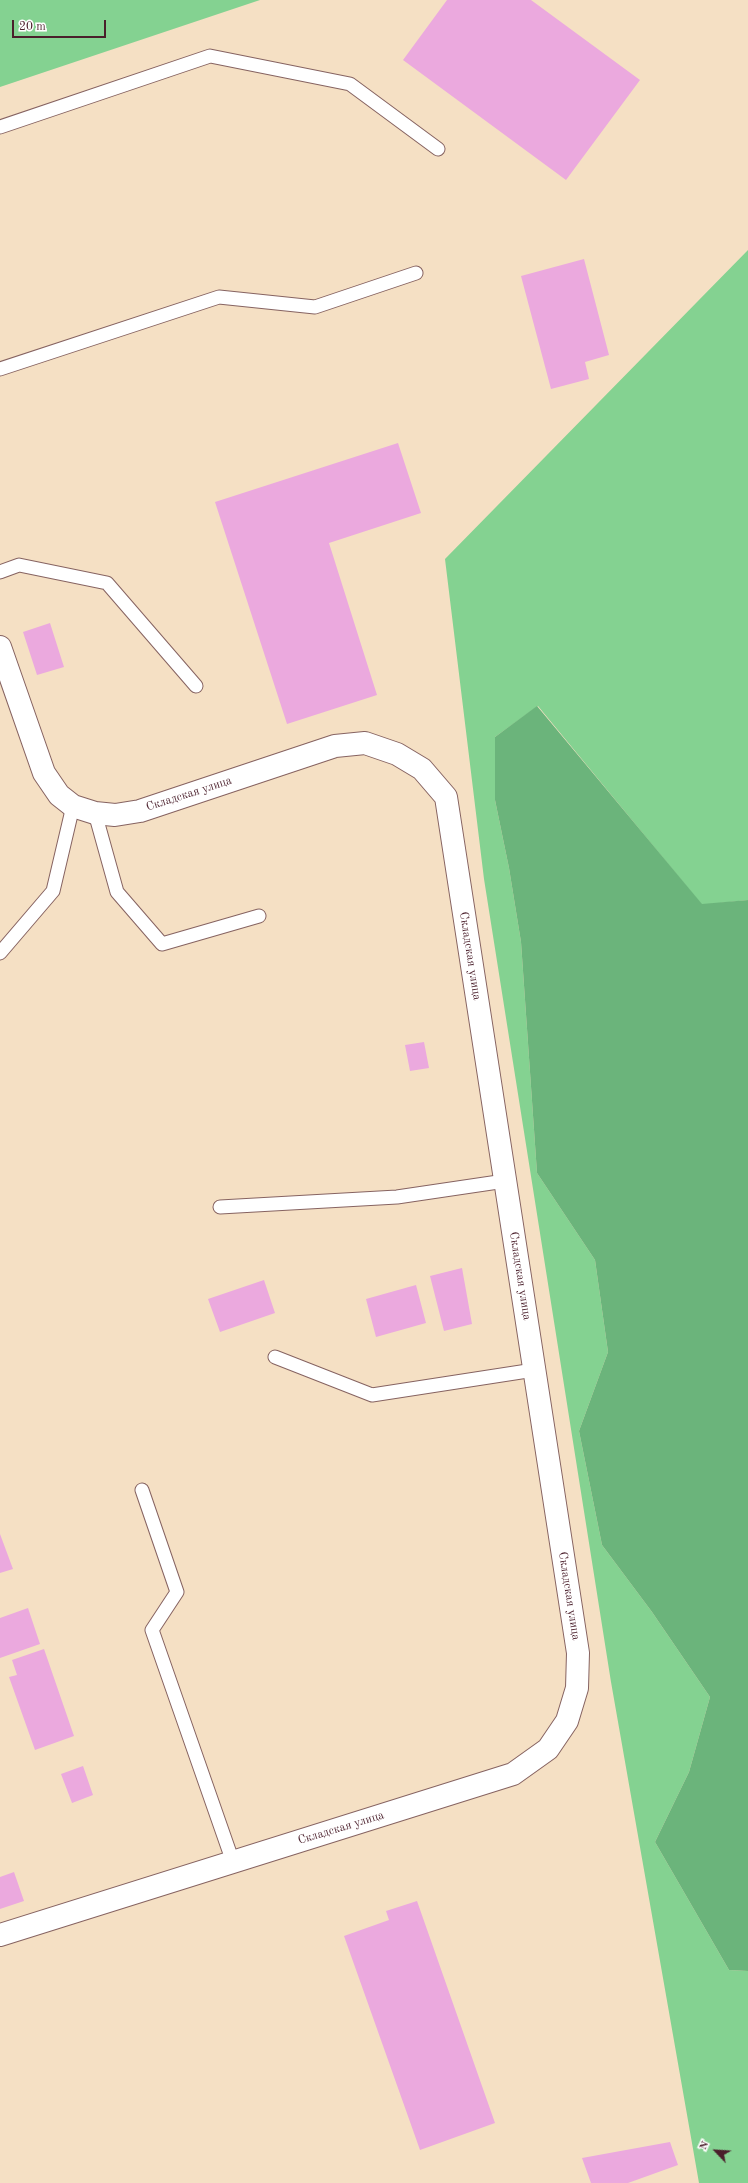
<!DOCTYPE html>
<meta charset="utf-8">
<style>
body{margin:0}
#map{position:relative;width:748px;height:2183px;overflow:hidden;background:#f5e0c4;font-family:"Old Standard TT",serif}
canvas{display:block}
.north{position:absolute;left:696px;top:2131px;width:40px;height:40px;-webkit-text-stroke:3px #fff;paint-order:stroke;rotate:295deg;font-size:11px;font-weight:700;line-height:16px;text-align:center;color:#4a1f2b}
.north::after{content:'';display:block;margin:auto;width:14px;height:18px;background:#4a1f2b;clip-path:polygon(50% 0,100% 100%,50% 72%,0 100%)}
.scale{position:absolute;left:12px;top:20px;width:94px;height:18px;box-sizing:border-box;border:2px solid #4a1f2b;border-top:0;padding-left:5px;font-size:12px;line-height:14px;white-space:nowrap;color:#4a1f2b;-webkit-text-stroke:3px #fff;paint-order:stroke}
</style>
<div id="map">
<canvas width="748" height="2183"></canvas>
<div class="north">N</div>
<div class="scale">20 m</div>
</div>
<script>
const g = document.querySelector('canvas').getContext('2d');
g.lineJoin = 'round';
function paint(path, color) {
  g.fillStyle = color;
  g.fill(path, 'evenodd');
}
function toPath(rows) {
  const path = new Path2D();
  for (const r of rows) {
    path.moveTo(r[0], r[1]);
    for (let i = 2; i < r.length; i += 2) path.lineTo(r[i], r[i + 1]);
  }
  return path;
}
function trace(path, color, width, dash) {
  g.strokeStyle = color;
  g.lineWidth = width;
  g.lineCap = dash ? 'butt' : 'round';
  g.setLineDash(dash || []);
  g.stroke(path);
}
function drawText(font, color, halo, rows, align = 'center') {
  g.font = font + ' "Old Standard TT",serif';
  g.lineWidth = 3;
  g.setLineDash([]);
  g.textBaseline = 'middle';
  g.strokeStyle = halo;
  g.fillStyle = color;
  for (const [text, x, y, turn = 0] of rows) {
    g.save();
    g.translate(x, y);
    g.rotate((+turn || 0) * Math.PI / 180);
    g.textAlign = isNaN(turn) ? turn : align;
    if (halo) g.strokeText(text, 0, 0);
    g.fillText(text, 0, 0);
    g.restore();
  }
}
paint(toPath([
 [0,0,260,0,0,87],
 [748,250,748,900,702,905,538,706,495,737,495,800,509,868,521,942,537,1173,595,1260,608,1352,579,1431,602,1545,652,1612,710,1697,689,1772,655,1842,729,1970,748,1971,748,2183,699,2183,611,1682,484,879,445,559]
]), '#84d291');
paint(toPath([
 [537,706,702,904,748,900,748,1971,729,1970,655,1842,689,1772,710,1697,652,1612,602,1545,579,1431,608,1352,595,1260,537,1173,521,942,509,868,495,800,495,737]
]), '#6bb47b');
paint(toPath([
 [447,0,531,0,640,80,566,180,403,60],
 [584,259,609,355,585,362,589,379,551,389,521,276],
 [398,443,421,513,329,543,377,695,287,724,215,502],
 [50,623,64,667,37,675,23,632],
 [424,1042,429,1068,410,1071,405,1045],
 [462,1268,472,1324,444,1331,430,1276],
 [264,1280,275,1313,220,1332,208,1299],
 [416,1285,426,1323,376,1337,366,1299],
 [0,1534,13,1569,0,1573],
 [28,1608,40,1644,0,1658,0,1618],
 [44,1649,74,1736,35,1750,9,1677,17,1675,12,1660],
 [83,1766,93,1795,72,1803,61,1774],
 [14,1872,24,1901,0,1909,0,1877],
 [417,1901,495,2123,420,2150,344,1936,389,1920,386,1911],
 [670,2142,678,2165,628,2183,591,2183,582,2158]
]), '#eba9de');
const service = toPath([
 [0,127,210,56,350,84,438,149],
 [0,369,219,297,315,307,416,273],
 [0,572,19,565,107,583,196,686],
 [95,813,117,892,162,944,259,916],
 [0,953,53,891,73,806],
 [220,1207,397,1197,505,1181],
 [275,1357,372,1395,534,1370],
 [142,1490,177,1592,152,1630,233,1862]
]);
const minor = toPath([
 [0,647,44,773,59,795,73,806,95,813,115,815,140,811,335,746,365,743,397,754,422,769,446,797,578,1653,577,1688,567,1721,548,1749,513,1774,0,1935]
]);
trace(service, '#866361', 15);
trace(minor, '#866361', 24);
trace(service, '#fff', 13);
trace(minor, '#fff', 22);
drawText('12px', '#4a1f2b', '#fff', [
 ["Складская улица",189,794,-18],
 ["Складская улица",470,956,81],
 ["Складская улица",520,1276,81],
 ["Складская улица",569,1596,81],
 ["Складская улица",341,1828,-17]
]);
</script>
